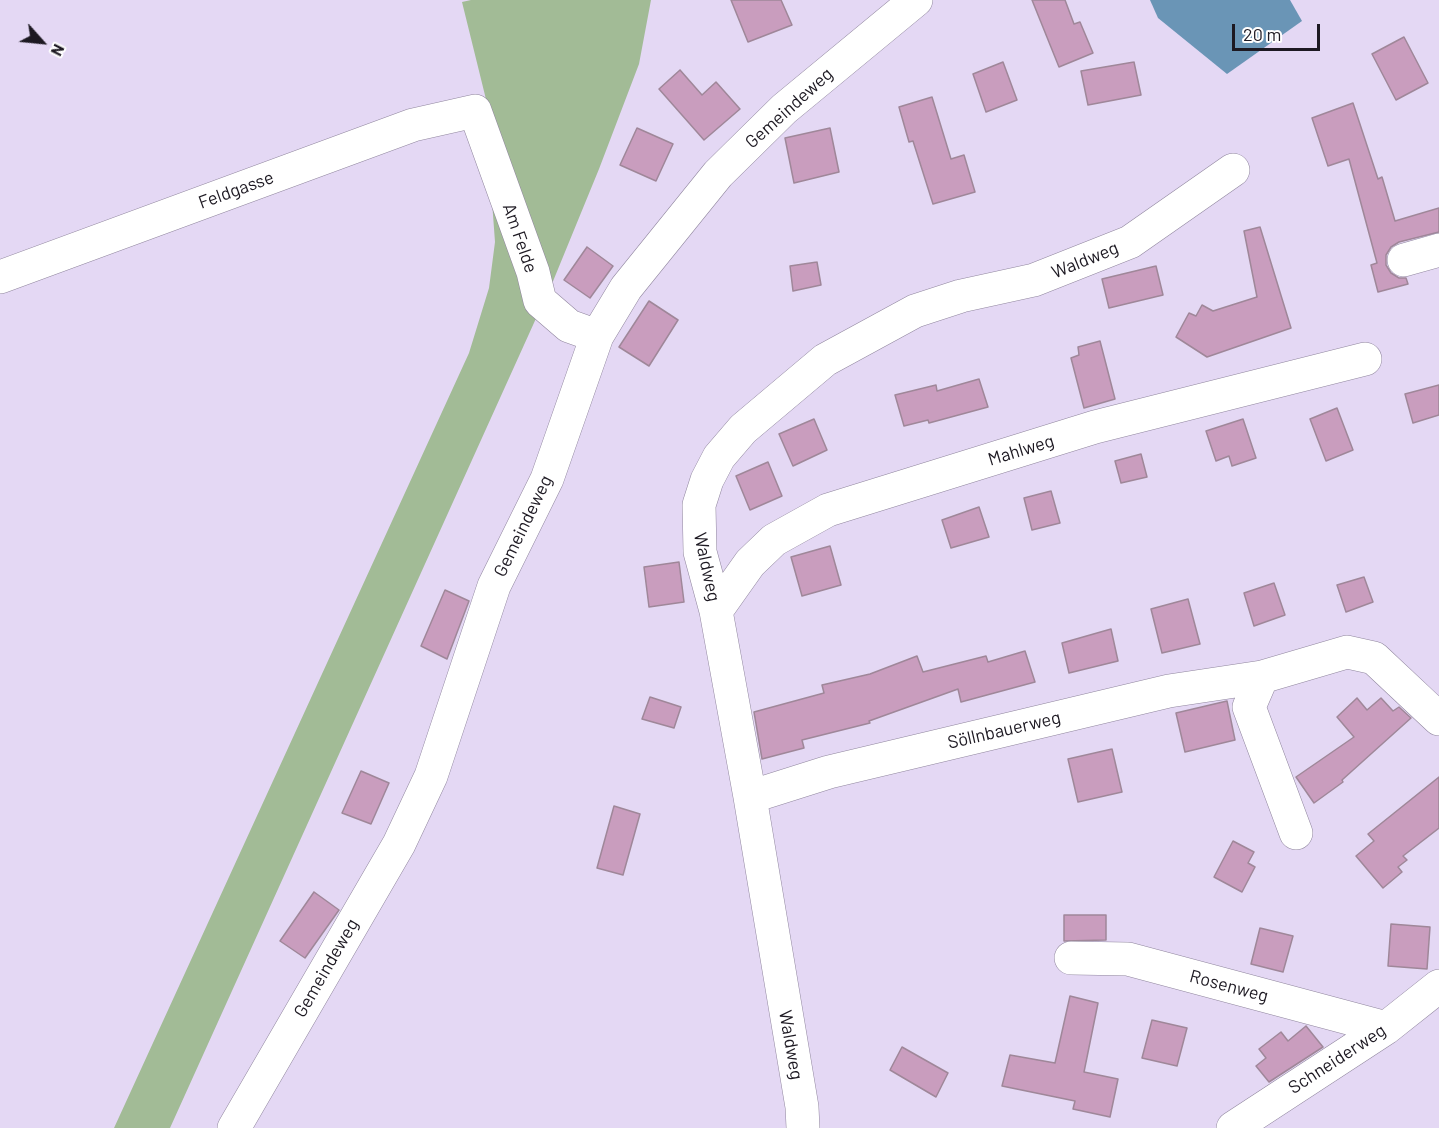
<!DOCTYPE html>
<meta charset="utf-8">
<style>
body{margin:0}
#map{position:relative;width:1439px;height:1128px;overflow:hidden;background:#e4d8f4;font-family:Barlow,sans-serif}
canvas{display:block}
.north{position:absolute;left:12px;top:12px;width:60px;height:60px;-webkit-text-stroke:4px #fff;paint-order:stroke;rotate:117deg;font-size:16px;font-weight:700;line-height:24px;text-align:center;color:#1d1922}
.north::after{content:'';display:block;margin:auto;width:21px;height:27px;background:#1d1922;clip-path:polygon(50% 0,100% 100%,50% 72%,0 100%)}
.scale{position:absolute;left:1232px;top:24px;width:88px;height:27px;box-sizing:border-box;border:3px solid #1d1922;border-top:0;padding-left:8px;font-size:18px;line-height:21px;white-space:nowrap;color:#1d1922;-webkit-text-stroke:4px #fff;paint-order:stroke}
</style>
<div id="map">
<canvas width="1439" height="1128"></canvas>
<div class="north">N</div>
<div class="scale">20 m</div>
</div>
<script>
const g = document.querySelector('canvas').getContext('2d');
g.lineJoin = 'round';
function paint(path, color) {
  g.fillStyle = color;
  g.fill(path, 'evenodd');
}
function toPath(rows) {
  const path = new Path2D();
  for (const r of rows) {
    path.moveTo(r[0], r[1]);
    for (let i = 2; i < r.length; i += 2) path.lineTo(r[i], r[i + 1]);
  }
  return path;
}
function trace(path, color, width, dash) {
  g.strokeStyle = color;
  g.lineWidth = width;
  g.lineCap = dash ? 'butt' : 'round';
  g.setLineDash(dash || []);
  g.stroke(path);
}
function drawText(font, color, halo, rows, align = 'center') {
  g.font = font + ' Barlow,sans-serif';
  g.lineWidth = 6;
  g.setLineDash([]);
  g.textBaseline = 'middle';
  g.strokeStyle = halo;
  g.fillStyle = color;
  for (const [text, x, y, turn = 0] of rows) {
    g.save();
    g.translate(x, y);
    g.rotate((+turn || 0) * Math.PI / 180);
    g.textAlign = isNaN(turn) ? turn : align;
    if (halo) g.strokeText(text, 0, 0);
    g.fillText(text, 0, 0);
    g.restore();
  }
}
paint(toPath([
 [471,0,651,0,639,64,599,169,549,291,498,148,462,2],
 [490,174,538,314,170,1128,114,1128,469,353,489,288,495,242]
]), '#a2bb96');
paint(toPath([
 [1150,0,1290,0,1302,21,1227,74,1158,18]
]), '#6a95b6');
const building = toPath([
 [731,0,781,0,792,25,748,42,731,0],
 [1032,0,1065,0,1074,24,1080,22,1093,53,1059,67,1032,0],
 [1404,37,1428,83,1396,100,1372,54,1404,37],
 [1003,62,1017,100,986,112,973,74,1003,62],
 [1134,62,1141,95,1088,105,1081,71,1134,62],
 [680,70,702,95,716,82,740,109,704,140,659,89,680,70],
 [932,97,951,159,964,155,975,192,933,204,913,141,909,142,899,107,932,97],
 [1353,103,1378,179,1382,177,1395,221,1439,208,1439,232,1399,242,1391,247,1386,255,1386,265,1391,273,1399,278,1406,278,1408,284,1378,292,1371,265,1377,263,1349,159,1328,166,1312,118,1353,103],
 [637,128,673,144,656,181,620,165,637,128],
 [830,128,839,172,794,183,785,138,830,128],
 [1260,227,1291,328,1207,357,1176,337,1189,313,1196,316,1202,305,1213,311,1257,297,1244,231,1260,227],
 [587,247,613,266,590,298,564,280,587,247],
 [817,262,821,285,793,291,790,266,817,262],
 [1156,266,1163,295,1109,308,1102,279,1156,266],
 [649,301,678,320,649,366,619,347,649,301],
 [1100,341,1115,399,1084,408,1071,358,1079,355,1078,347,1100,341],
 [979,379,988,407,929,423,928,420,904,426,895,395,936,385,937,391,979,379],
 [1439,385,1439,415,1413,423,1405,394,1439,385],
 [1337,408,1353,450,1326,461,1310,419,1337,408],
 [814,419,827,450,793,466,779,434,814,419],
 [1243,419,1256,458,1232,466,1229,456,1216,461,1206,431,1243,419],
 [1141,454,1147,477,1121,483,1115,461,1141,454],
 [768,462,782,496,750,510,736,476,768,462],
 [1051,491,1060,523,1032,530,1024,498,1051,491],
 [979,507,989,537,951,548,942,520,979,507],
 [830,546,841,585,802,596,791,557,830,546],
 [679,562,684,602,649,607,644,567,679,562],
 [1364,577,1373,602,1346,612,1337,585,1364,577],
 [1274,583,1285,615,1254,626,1244,593,1274,583],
 [445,590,469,601,447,659,421,646,445,590],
 [1188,599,1200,644,1162,653,1151,609,1188,599],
 [1111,629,1118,661,1069,673,1062,643,1111,629],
 [1025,651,1035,682,961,702,958,689,869,721,870,723,802,740,804,748,762,759,754,712,824,693,822,685,870,674,917,656,923,672,986,656,988,662,1025,651],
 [650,697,681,707,674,728,642,719,650,697],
 [1357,698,1367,710,1381,698,1393,711,1399,707,1411,718,1342,780,1343,782,1314,803,1296,777,1354,737,1337,717,1357,698],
 [1227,701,1235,740,1185,752,1176,713,1227,701],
 [1112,749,1122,792,1078,802,1068,759,1112,749],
 [361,771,389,783,371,824,342,813,361,771],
 [1439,777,1439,828,1403,856,1407,860,1398,867,1402,872,1383,888,1356,856,1374,841,1368,834,1439,777],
 [614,806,640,814,623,875,597,868,614,806],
 [1233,841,1254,852,1248,863,1255,867,1242,892,1214,877,1233,841],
 [314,892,339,910,305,958,280,941,314,892],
 [1064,915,1106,915,1106,940,1064,941,1064,915],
 [1391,924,1430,927,1427,969,1388,966,1391,924],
 [1260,928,1293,936,1283,972,1251,964,1260,928],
 [1070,996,1098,1003,1084,1072,1118,1079,1110,1117,1073,1109,1075,1101,1002,1086,1010,1055,1055,1063,1070,996],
 [1152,1020,1187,1028,1177,1066,1142,1058,1152,1020],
 [1306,1026,1323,1047,1269,1082,1256,1066,1266,1058,1259,1049,1281,1032,1288,1041,1306,1026],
 [902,1047,948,1073,936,1097,890,1070,902,1047]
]);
paint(building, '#c99dbe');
trace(building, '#9f8799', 1.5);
const minor = toPath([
 [1404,260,1439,250],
 [0,277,413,125,475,111,533,272,540,301,569,326,597,336],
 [716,611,750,563,774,540,828,510,1095,427,1365,359],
 [750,797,829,772,1169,691,1262,677],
 [1296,833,1249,707,1262,677,1347,652,1374,658,1439,719],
 [1071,958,1128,959,1386,1028],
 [234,1128,399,844,431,776,494,586,547,479,597,336,626,288,718,174,784,109,916,0],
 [803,1128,802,1107,750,797,716,611,700,552,699,505,707,480,719,457,743,429,825,360,915,311,961,296,1034,280,1130,242,1233,170],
 [1233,1128,1386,1028,1439,986]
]);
trace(minor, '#90869e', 34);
trace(minor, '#fff', 33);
drawText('18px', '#1d1922', '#fff', [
 ["Gemeindeweg",789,108,-42],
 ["Feldgasse",236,190,-20],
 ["Am Felde",520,238,71],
 ["Waldweg",1085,260,-22],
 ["Mahlweg",1021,450,-17],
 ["Gemeindeweg",523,526,-64],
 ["Waldweg",707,567,78],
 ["Söllnbauerweg",1004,730,-13],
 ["Gemeindeweg",326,968,-60],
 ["Rosenweg",1229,986,15],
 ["Waldweg",791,1045,80],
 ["Schneiderweg",1337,1059,-33]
]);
</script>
